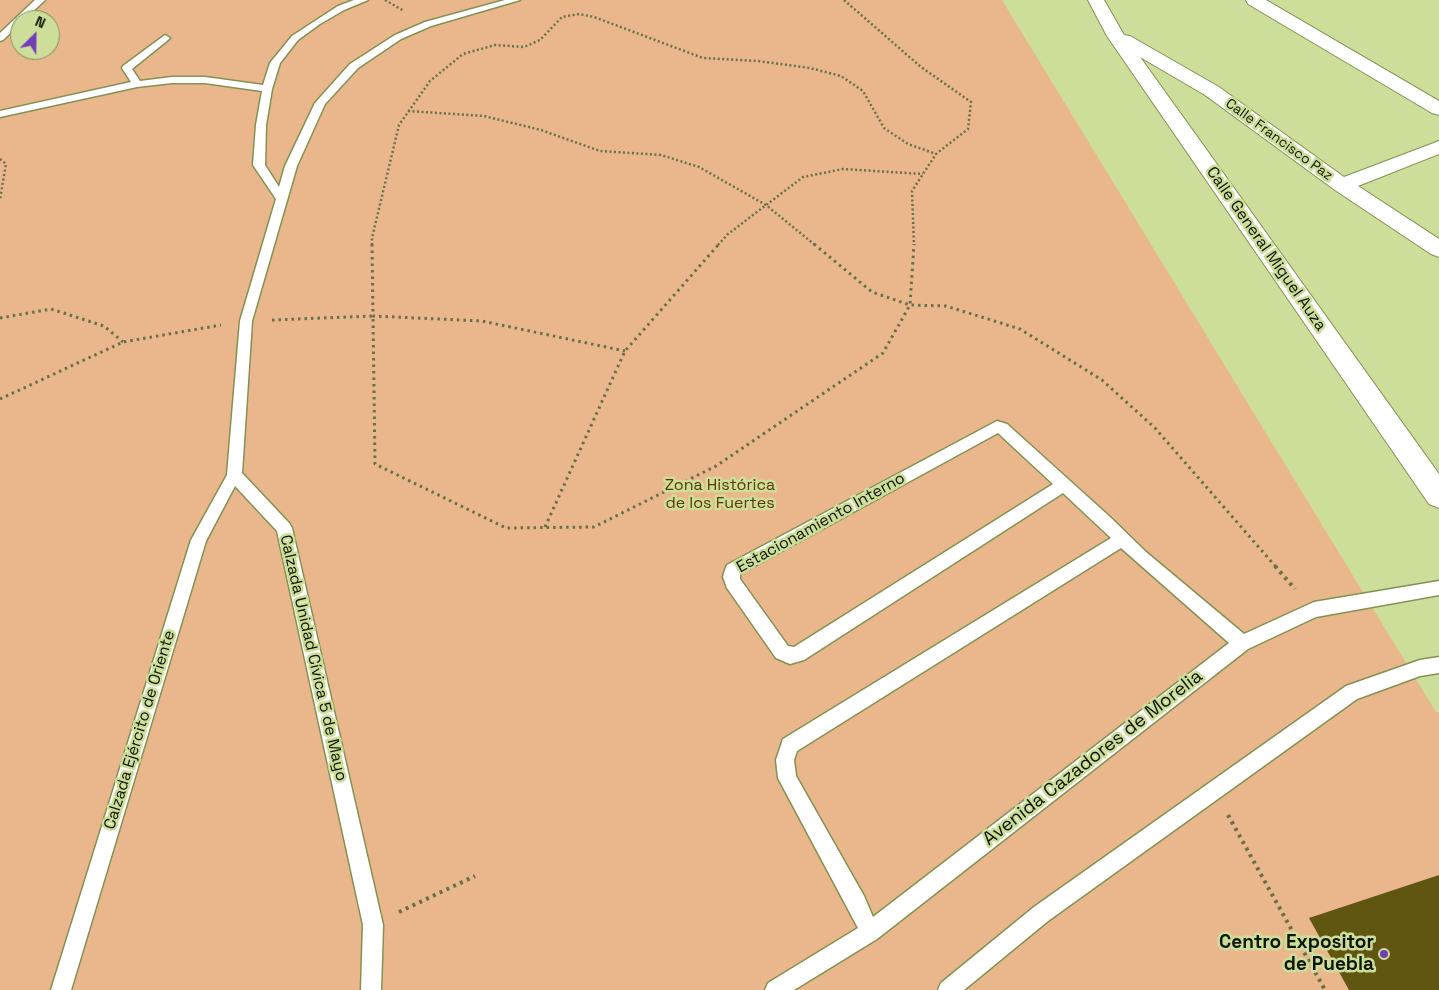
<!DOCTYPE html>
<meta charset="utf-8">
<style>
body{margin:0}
#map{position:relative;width:1439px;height:990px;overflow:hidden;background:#ccde9a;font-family:"Space Grotesk",sans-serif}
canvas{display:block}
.north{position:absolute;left:10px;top:10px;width:50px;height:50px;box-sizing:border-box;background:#ccde9a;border:1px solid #808e5c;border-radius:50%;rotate:23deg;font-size:14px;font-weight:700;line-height:20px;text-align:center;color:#0f1500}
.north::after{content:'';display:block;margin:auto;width:18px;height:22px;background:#733eb5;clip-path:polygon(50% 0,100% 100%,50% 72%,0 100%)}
</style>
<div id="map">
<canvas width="1439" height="990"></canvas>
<div class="north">N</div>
</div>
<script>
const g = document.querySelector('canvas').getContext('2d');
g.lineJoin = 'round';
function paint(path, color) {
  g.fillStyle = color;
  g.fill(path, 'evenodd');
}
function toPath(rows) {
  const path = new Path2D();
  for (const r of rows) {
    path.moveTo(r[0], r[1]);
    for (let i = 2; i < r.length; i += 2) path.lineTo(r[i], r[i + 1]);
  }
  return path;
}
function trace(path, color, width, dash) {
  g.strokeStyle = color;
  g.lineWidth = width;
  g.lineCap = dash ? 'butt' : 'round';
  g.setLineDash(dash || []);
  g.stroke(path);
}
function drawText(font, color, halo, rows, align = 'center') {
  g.font = font + ' "Space Grotesk",sans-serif';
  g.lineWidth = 5;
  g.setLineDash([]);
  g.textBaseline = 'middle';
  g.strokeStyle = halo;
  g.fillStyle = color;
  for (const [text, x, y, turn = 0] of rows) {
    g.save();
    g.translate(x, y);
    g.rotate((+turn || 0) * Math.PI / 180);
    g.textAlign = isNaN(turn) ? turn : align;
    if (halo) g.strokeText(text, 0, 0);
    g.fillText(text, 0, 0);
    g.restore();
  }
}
paint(toPath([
 [0,0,1002,0,1436,712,1439,712,1439,990,0,990],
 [20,20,50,20,50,50,20,50]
]), '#eab78d');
paint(toPath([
 [1439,875,1439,990,1349,990,1309,918]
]), '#605612');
const service = toPath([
 [35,0,45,0,24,20,20,20,20,24,3,40,0,41,0,33,35,0],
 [354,0,368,0,344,10,320,24,298,40,280,63,272,89,266,125,265,165,279,187,285,166,315,103,350,64,395,35,425,22,505,0,520,0,431,26,401,39,358,68,325,104,297,166,252,321,242,473,289,523,292,528,383,925,381,990,361,990,363,925,277,531,235,486,206,541,71,990,51,990,191,540,227,475,240,321,276,199,253,165,256,125,262,91,205,83,172,83,137,87,0,117,0,111,131,82,122,68,123,66,165,35,170,38,168,40,132,69,140,81,172,77,205,77,263,85,270,63,292,36,338,6,354,0],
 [997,421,1007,424,1110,517,1146,552,1244,634,1314,602,1439,581,1439,595,1316,617,1248,649,877,939,794,990,765,990,768,983,858,928,778,778,776,760,783,739,1111,538,1063,493,804,660,790,664,776,658,727,588,723,577,725,570,727,565,997,421],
 [998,433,1053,484,794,647,788,646,740,579,740,574,998,433],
 [1121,548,1229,643,873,917,864,896,796,776,794,760,797,751,1121,548],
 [1439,657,1439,673,1420,676,1357,699,1048,921,964,990,938,990,941,983,1034,907,1346,686,1420,660,1439,657]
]);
const minor = toPath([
 [1088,0,1104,0,1124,35,1130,36,1219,87,1344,177,1439,141,1439,154,1358,186,1439,239,1439,257,1431,254,1335,190,1205,95,1140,57,1439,474,1439,508,1429,504,1107,36,1088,0],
 [1246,0,1266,0,1439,101,1439,115,1432,113,1248,4,1246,0]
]);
trace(service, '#829251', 3);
trace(minor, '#829251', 2);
trace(toPath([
 [385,0,404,11],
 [844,0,921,67,971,102,968,129,936,154,912,191,914,245],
 [408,111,484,116,541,130,600,151,661,155,699,167,766,205,815,245],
 [0,159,6,164,0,199],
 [372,245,372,238,399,125,430,81,463,54,495,45,524,47,540,40,562,17,579,14,594,17,703,58,758,61,810,68,841,76,863,91,884,128,908,144,936,154],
 [718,245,728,234,803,177,843,169,923,174]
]), '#667147', 2.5, [2, 2.5]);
trace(toPath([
 [372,244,373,316,482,321,625,351],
 [814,244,872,292,910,305,946,306,1020,329,1102,380,1155,428,1276,567],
 [0,318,51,309,104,326,123,342],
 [272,320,373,316,375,464,506,528,594,527,716,466,883,353,910,305,914,244],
 [0,399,123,342,221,325],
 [545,527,625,351,719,244]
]), '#667147', 3, [2.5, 4]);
trace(toPath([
 [1275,566,1295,589],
 [1228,815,1325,990],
 [399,912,475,876]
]), '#667147', 4, [3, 4.5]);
paint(service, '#fff');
paint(minor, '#fff');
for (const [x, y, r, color] of [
 [1384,954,5,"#733eb5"]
]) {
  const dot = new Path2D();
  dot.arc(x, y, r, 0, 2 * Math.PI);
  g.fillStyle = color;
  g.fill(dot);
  trace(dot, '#ccde9a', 2);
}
drawText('14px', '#0f1500', '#ccde9a', [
 ["Calle Francisco Paz",1279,140,36]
]);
drawText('16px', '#0f1500', '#ccde9a', [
 ["Calle General Miguel Auza",1266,249,55],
 ["Estacionamiento Interno",821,523,-29],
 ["Calzada Unidad Cívica 5 de Mayo",313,658,77],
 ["Calzada Ejército de Oriente",140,730,-73]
]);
drawText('16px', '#603508', '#ccde9a', [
 ["Zona Histórica",720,486],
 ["de los Fuertes",720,504]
]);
drawText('19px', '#0f1500', '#ccde9a', [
 ["Avenida Cazadores de Morelia",1093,758,-38]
]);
drawText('bold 19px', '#0f1500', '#ccde9a', [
 ["Centro Expositor",1374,943],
 ["de Puebla",1374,965]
], 'right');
</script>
